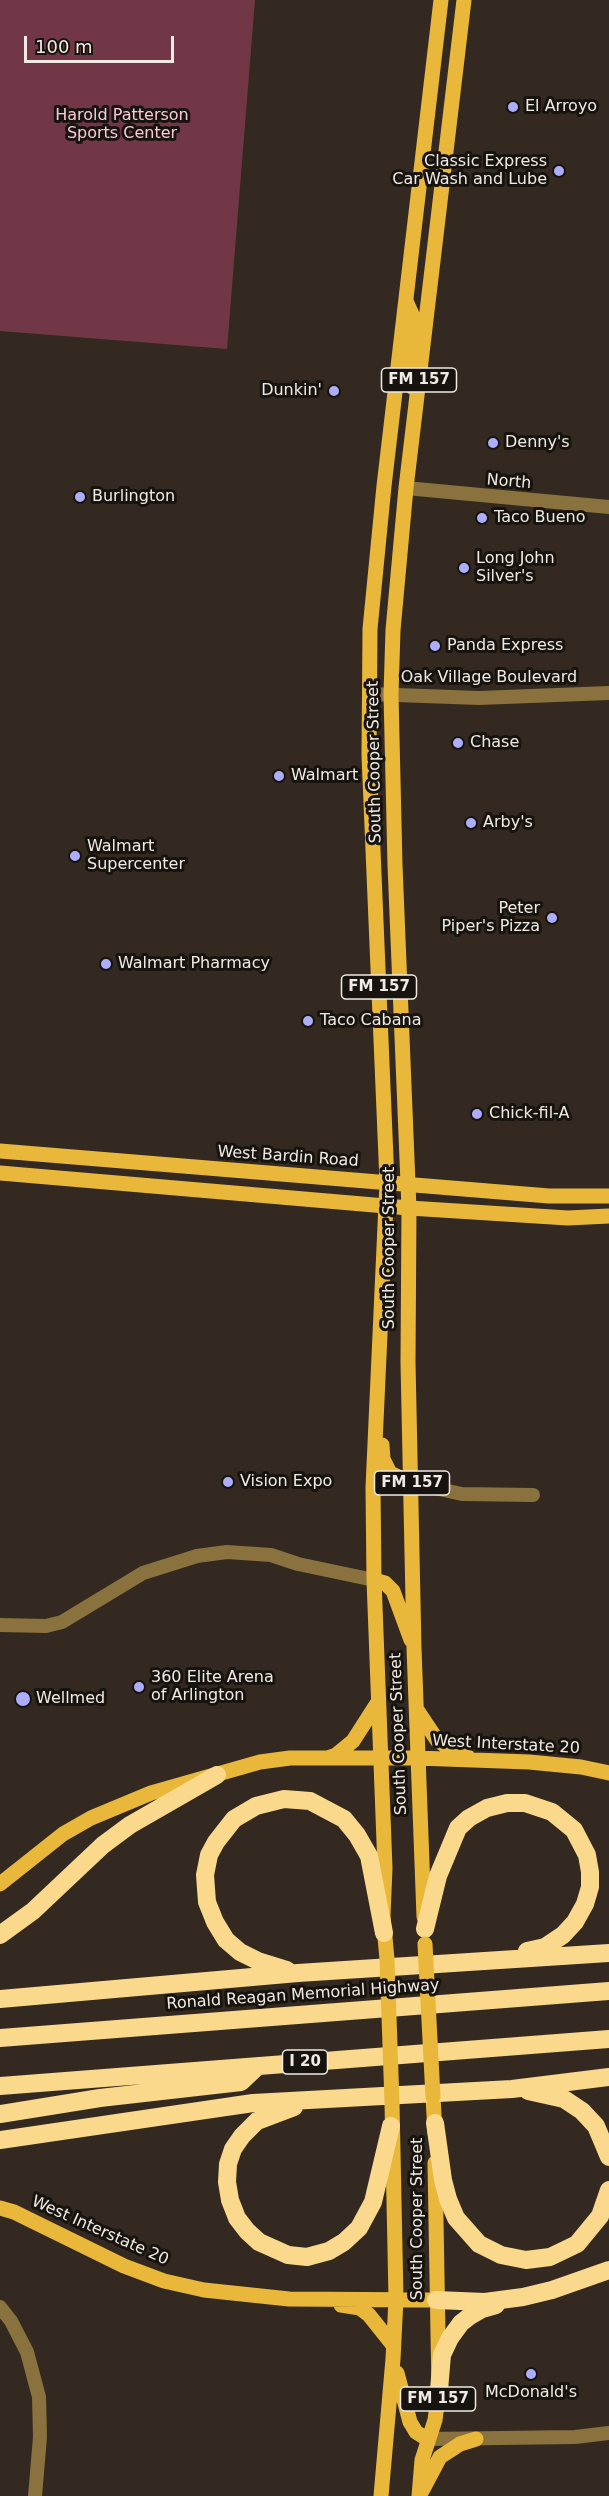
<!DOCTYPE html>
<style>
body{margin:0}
#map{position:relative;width:609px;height:2496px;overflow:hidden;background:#332921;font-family:"DejaVu Sans",sans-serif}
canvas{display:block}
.scale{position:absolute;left:24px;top:36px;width:150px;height:27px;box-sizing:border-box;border:3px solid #f1eae4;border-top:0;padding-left:8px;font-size:18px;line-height:21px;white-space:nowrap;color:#f1eae4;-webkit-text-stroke:4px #17130f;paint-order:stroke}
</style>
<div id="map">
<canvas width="609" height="2496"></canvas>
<div class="scale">100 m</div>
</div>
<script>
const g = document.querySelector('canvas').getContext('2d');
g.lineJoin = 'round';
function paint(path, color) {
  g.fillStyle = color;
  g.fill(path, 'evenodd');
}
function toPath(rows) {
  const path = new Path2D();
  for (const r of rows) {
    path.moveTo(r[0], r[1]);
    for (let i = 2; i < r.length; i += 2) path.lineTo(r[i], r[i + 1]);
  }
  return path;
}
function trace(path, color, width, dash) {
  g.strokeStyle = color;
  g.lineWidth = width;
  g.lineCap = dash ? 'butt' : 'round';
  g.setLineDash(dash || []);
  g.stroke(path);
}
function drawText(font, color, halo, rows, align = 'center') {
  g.font = font + ' "DejaVu Sans",sans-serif';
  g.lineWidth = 6;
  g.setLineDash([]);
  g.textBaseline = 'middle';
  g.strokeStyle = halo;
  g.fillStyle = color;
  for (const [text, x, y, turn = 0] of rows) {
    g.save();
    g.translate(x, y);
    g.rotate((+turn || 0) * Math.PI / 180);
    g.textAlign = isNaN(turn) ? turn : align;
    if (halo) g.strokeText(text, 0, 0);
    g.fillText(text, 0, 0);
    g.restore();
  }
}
paint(toPath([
 [0,0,255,0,227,349,0,331]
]), '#713746');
trace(toPath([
 [406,488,609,507],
 [369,694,479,698,609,693],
 [412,1483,462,1494,533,1495],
 [0,1625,46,1626,62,1622,143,1573,197,1556,227,1552,271,1555,298,1564,374,1580],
 [0,2307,11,2321,27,2352,39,2397,40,2437,35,2496],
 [427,2439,575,2437,609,2433]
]), '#89723d', 14);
trace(toPath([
 [406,301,415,321,409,382,412,387,418,390],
 [0,1151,549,1196,609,1196],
 [0,1173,409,1208,568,1218,609,1216],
 [382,1445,383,1459,390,1473,412,1483],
 [374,1580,385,1583,393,1591,411,1640],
 [417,1710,437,1740,455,1752,468,1757],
 [327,1758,336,1755,353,1741,378,1702],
 [0,1884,63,1834,91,1818,151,1793,260,1762,290,1758,417,1758,529,1762,581,1767,609,1773],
 [424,1917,414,1648,408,1362,409,1208,395,865,391,694,393,630,406,488,464,0],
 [387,1959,383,1916,385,1868,374,1580,373,1487,387,1182,369,755,370,629,384,486,441,0],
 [433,2097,435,2133],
 [0,2208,14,2212,124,2266,164,2281,204,2290,289,2299,436,2300],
 [341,2305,360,2308,369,2315,393,2345],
 [397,2373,410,2422,416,2432,427,2439],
 [422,2491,440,2457,460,2444,476,2439],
 [381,2496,393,2359,396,2299,392,2103],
 [419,2496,422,2460,435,2420,439,2390,435,2163]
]), '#e9b83b', 15);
trace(toPath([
 [425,1929,438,1876,458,1828,469,1818,487,1808,507,1803,525,1803,552,1812,574,1830,587,1855,590,1872,590,1887,585,1904,575,1922,563,1935,545,1947,527,1951],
 [0,1935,33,1911,103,1845,130,1825,217,1775],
 [287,1970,258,1961,240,1952,226,1940,215,1922,207,1902,205,1875,209,1855,216,1842,234,1819,256,1806,284,1799,310,1801,344,1819,357,1835,369,1856,384,1933],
 [0,1999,298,1973,609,1953],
 [0,2038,609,1991],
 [0,2086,609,2039],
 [528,2091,564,2099,582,2111,596,2126,609,2157],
 [294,2107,257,2121,242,2136,233,2149,228,2164,227,2182,230,2200,237,2218,247,2231,259,2242,288,2255,307,2257,329,2251,344,2242,359,2228,373,2202,391,2126],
 [0,2114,100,2098,241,2082,258,2066],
 [435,2123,443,2180,448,2199,456,2218,479,2244,501,2255,526,2260,550,2257,577,2244,600,2216,609,2190],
 [0,2140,253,2103,512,2089,609,2077],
 [436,2300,485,2302,523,2297,552,2290,609,2270],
 [439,2390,442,2355,450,2338,461,2323,470,2316,482,2309,496,2305]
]), '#fbd98c', 18);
trace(toPath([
 [425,1944,433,2097],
 [387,1959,392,2103]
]), '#e9b83b', 15);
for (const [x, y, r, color] of [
 [513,107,6,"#adaefb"],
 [559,171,6,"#adaefb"],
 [334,391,6,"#adaefb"],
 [493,443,6,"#adaefb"],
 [80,497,6,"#adaefb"],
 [482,518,6,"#adaefb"],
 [464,568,6,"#adaefb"],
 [435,646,6,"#adaefb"],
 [458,743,6,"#adaefb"],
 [279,776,6,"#adaefb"],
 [471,823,6,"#adaefb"],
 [75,856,6,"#adaefb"],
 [552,918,6,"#adaefb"],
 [106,964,6,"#adaefb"],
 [308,1021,6,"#adaefb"],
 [477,1114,6,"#adaefb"],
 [228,1482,6,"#adaefb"],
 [139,1687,6,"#adaefb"],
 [23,1699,8,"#adaefb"],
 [531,2374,6,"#adaefb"]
]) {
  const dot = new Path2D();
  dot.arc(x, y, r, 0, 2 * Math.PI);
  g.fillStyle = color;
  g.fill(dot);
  trace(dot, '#17130f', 2);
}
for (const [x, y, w] of [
 [419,380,75],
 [379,987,75],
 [412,1483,75],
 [305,2062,45],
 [438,2399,75]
]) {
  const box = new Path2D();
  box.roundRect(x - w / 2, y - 12, w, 24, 4.5);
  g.fillStyle = '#17130f';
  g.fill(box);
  trace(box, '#f1eae4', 1.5);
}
drawText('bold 15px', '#f1eae4', null, [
 ["FM 157",419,380],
 ["FM 157",379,987],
 ["FM 157",412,1483],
 ["I 20",305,2062],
 ["FM 157",438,2399]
]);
drawText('16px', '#f1eae4', '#17130f', [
 ["El Arroyo",525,107],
 ["Classic Express",547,162,"right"],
 ["Car Wash and Lube",547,180,"right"],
 ["Dunkin'",322,391,"right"],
 ["Denny's",505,443],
 ["Burlington",92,497],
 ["Taco Bueno",494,518],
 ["Long John",476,559],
 ["Silver's",476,577],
 ["Panda Express",447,646],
 ["Chase",470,743],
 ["Walmart",291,776],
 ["Arby's",483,823],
 ["Walmart",87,847],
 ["Supercenter",87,865],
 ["Peter",540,909,"right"],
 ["Piper's Pizza",540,927,"right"],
 ["Walmart Pharmacy",118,964],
 ["Taco Cabana",320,1021],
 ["Chick-fil-A",489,1114],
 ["Vision Expo",240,1482],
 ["360 Elite Arena",151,1678],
 ["of Arlington",151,1696],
 ["Wellmed",36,1699],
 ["McDonald's",531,2393,"center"]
], 'left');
drawText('16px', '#fac9d3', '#17130f', [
 ["Harold Patterson",122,116],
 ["Sports Center",122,134]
]);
drawText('16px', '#f1eae4', '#17130f', [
 ["North",509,482,5],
 ["Oak Village Boulevard",489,678],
 ["South Cooper Street",375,762,-91],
 ["West Bardin Road",288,1157,4],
 ["South Cooper Street",390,1248,-90],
 ["South Cooper Street",399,1734,-92],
 ["West Interstate 20",506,1745,3],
 ["Ronald Reagan Memorial Highway",303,1995,-4],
 ["South Cooper Street",418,2219,-90],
 ["West Interstate 20",100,2231,24]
]);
</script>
